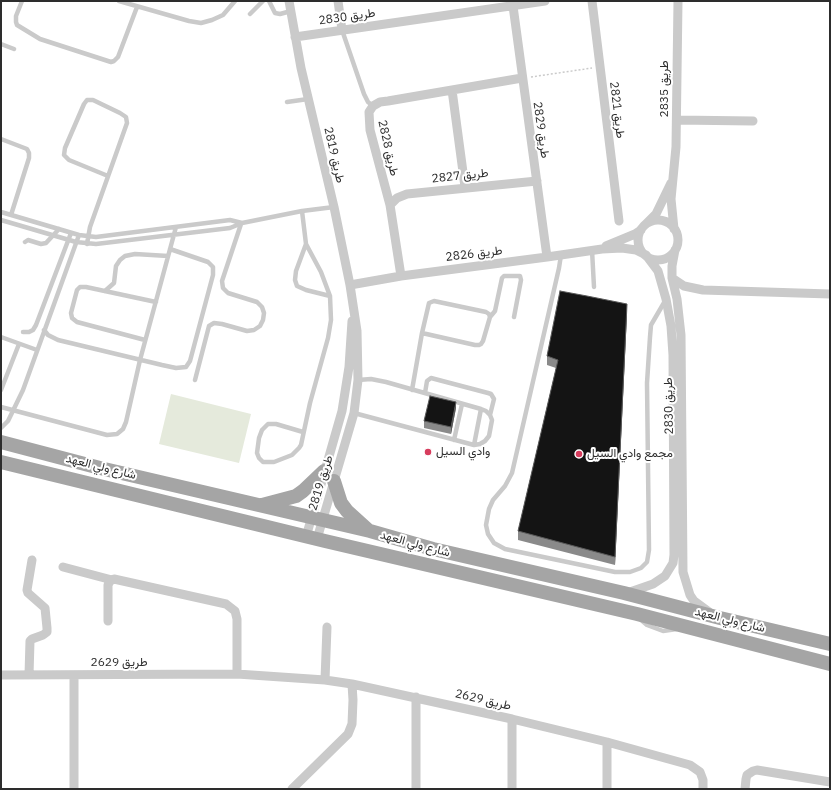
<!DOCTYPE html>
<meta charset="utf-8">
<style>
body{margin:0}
#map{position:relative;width:831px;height:790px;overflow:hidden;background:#fff;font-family:"IBM Plex Sans",sans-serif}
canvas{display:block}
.frame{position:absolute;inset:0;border:2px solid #2d2d2d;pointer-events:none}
</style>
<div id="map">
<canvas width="831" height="790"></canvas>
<div class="frame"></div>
</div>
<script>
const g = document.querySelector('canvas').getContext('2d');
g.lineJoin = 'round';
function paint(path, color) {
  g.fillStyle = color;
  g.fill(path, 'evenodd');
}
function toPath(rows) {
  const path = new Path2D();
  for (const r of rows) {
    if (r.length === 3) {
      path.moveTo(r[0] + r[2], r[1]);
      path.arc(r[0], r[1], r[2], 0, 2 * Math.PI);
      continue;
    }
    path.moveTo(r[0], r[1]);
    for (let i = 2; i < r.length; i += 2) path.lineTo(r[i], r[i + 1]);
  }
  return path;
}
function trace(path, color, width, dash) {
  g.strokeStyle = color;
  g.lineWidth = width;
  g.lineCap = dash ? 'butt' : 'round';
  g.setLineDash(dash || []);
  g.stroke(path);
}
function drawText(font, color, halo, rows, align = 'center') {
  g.font = font + ' "IBM Plex Sans",Vazirmatn,sans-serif';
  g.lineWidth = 4;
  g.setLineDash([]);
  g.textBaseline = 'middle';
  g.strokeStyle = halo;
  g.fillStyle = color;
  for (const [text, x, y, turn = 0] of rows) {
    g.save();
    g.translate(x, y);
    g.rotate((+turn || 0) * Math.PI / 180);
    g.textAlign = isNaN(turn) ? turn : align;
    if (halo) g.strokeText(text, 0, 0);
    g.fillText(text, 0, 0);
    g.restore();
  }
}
paint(toPath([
 [171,394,251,414,239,463,159,444]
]), '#e5eadc');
trace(toPath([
 [531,77,592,68]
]), '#cacaca', 1.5, [2, 2]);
trace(toPath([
 [22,1,16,16,16,22,17,25,40,39,111,62,114,61,118,57,137,7],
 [119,1,189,21,201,23,212,20,223,15,235,1],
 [269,1,275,13,280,14,291,11],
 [250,14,263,1],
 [342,30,364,94,368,102,373,106],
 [1,44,14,49],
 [287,102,308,99],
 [1,139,27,149,29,153,29,158,11,215],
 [302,211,306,244,321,272,330,296,331,320,328,338,310,403,301,445,299,448,292,455,274,462,263,462,259,458,257,453,259,438,262,430,268,424,276,424,303,432],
 [1,212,79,235,96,237,230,220,242,223],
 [1,220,76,242,96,244,230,228,242,223,302,211,334,207],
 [25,242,28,240,41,244,46,243,59,229],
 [87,244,90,227,127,123,126,117,120,113,93,100,87,100,84,104,65,148,64,155,69,160,108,176],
 [306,244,296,271,295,280,297,286,306,290,330,296],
 [592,250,594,287],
 [561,255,559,268,512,473,505,486,493,500,489,509,486,525,488,534,494,543,505,549,615,572,630,572,641,568,647,562,649,550,647,383,650,337,651,325,665,301],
 [105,291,114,283,116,266,120,260,125,256,135,254,168,256],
 [490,317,495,311,502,278,504,276,520,276,521,280,514,317],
 [44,330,48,335,58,340,162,365,176,368,186,367,190,361,213,275,213,267,208,262,170,249],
 [23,332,29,332,33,330,36,325,71,233],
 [1,337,37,350],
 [145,340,77,322,72,318,71,313,77,290,80,287,86,287,156,302],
 [195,380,209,326,214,323,222,324,247,331,254,330,260,326,263,320,264,313,262,307,257,302,228,293,223,288,222,281,241,224],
 [1,390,19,344],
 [412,390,422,333,429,303,434,301,486,312,489,314,490,317,483,341,481,344,479,345,475,345,422,333],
 [425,393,427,381,431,378,488,393,491,394,494,399,490,415],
 [1,407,107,435,117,434,123,429,126,422,140,360,176,227],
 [354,413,474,445,480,444,485,441,489,436,492,420,490,415,486,411,481,409,386,382,371,379,358,380],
 [1,428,8,421,23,390,79,235],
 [454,440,462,404],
 [474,445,481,409],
 [640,619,647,625,663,631,677,629]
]), '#cacaca', 4.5);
trace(toPath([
 [289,1,301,68,334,207,350,285,357,331,358,380,354,413,317,539],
 [338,1,342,30],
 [592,1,619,221],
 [513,6,547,257],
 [295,37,545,1],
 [452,90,465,187],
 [677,120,753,121],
 [390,205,397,198,407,194,537,181],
 [658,240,20],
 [647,223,656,214,671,183],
 [674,229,671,199,676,147,678,1],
 [606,246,635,234,641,230],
 [675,250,672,266,672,278,677,299,681,335,683,572,690,595,694,601,709,612],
 [401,276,390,205,370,130,369,112,373,106,380,102,388,101,522,78],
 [672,278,684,286,703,290,830,294],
 [350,285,401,276,547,257,602,249,622,248,636,250,646,255,658,271,666,299,671,326,673,355,674,555,673,563,665,576,653,584,627,593],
 [306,537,342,411,349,367,352,321],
 [63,567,112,580],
 [108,621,108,585,110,581,114,579,226,604,235,611,237,619,237,674],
 [1,675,237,674,325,680,352,684,512,719,607,742,690,765,700,772,703,780,703,789],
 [29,675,30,641,32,639,43,635,47,632,47,628,45,608,28,593,27,590,32,560],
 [325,680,327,627],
 [512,719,512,789],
 [607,742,607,789],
 [74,789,74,675],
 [292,789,348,734,352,724,353,700,352,684],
 [416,789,416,697],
 [745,789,746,779,747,775,753,771,757,770,830,782]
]), '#cacaca', 9);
trace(toPath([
 [1,442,100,468,370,531,433,549,624,593,720,618,830,644],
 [1,462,325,541,637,614,830,664],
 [334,481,341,503,347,511,368,530],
 [262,505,296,496,303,491,324,471]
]), '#a5a5a5', 14);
paint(toPath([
 [627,313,615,565,518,540,518,531,556,368,547,365,547,356],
 [456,408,451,434,424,428,424,421]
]), '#8a8a8a');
paint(toPath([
 [627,304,627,313,615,565,615,557],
 [456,402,456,408,451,434,451,427]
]), '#5a5a5a');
const building = toPath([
 [560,291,587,296,627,304,615,557,518,531,558,360,547,356,560,291],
 [430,396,456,402,451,427,424,421,430,396]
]);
paint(building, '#141414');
trace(building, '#5a5a5a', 1);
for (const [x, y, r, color] of [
 [428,452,4,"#d73c5d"],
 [579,454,4,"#d73c5d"]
]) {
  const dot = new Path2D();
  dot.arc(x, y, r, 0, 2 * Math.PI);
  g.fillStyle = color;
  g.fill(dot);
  trace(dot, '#fff', 1.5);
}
drawText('12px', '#2d2d2d', '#fff', [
 ["طريق 2830",347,17,-8],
 ["طريق 2835",665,89,-90],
 ["طريق 2821",617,110,83],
 ["طريق 2829",541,130,82],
 ["طريق 2828",388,148,77],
 ["طريق 2819",334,155,77],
 ["طريق 2827",460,176,-6],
 ["طريق 2826",474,254,-7],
 ["طريق 2830",669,406,-91],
 ["شارع ولي العهد",101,467,14],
 ["طريق 2819",321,483,-73],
 ["شارع ولي العهد",415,544,15],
 ["شارع ولي العهد",730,620,14],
 ["طريق 2629",119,663],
 ["طريق 2629",483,700,13]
]);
drawText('12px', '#2d2d2d', '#fff', [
 ["وادي السيل",436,452],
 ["مجمع وادي السيل",587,454]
], 'left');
</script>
